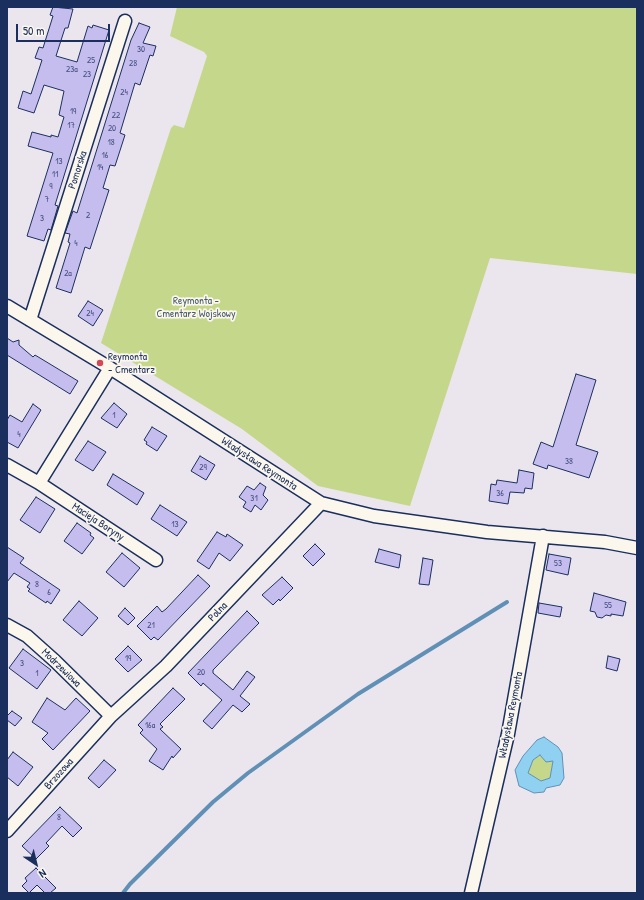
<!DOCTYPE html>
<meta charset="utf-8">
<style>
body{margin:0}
#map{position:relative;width:644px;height:900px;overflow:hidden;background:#ebe6ed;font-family:"Patrick Hand",sans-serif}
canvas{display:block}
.frame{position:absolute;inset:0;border:8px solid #1b2f5e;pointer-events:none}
.north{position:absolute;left:16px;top:844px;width:40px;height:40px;-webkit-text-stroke:3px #fbf7ec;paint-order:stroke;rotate:145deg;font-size:11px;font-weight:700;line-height:16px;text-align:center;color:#1b2f5e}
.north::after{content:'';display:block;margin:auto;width:14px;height:18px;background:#1b2f5e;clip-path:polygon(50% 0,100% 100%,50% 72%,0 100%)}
.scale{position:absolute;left:16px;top:24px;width:94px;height:18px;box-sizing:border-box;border:2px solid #1b2f5e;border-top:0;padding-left:5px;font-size:12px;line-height:14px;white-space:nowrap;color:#1b2f5e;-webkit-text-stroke:3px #fbf7ec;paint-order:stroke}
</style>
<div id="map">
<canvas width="644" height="900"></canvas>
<div class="frame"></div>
<div class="north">N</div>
<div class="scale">50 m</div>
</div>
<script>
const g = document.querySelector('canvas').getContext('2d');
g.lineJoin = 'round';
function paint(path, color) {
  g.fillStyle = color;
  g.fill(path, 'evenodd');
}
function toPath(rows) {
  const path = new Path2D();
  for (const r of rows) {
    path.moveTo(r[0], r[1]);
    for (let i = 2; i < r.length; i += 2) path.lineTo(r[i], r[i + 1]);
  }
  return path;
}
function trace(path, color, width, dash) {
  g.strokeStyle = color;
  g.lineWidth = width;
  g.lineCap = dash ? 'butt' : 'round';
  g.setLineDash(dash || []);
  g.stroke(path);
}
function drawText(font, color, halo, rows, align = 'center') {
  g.font = font + ' "Patrick Hand",sans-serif';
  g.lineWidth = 3.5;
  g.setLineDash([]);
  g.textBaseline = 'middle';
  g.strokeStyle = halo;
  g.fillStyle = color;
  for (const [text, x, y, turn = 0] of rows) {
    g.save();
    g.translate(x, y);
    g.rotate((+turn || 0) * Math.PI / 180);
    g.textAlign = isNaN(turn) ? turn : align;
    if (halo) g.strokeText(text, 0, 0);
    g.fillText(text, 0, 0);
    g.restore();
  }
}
paint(toPath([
 [177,7,637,7,637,274,490,258,410,506,318,486,242,429,101,343,171,128,174,125,184,128,207,56,204,52,170,36],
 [540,755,553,760,550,778,541,781,528,773,533,760]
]), '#c4d78b');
const water = toPath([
 [544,737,558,747,562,753,564,778,560,785,546,788,544,792,534,793,519,786,515,770,523,756,537,740,544,737],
 [540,755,546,762,553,761,550,778,541,781,528,773,533,760,540,755]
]);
paint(water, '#90d0f1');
trace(water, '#6190b6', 1);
trace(toPath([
 [123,893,130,884,213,802,248,773,358,694,507,602]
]), '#6190b6', 4);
const building = toPath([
 [53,7,73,9,68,28,65,28,56,56,77,62,88,26,92,28,93,25,109,30,55,205,58,206,51,230,48,229,44,241,27,236,53,153,28,146,32,132,51,137,51,135,58,137,64,117,59,115,64,91,44,85,34,113,18,108,23,91,31,94,42,60,35,58,39,47,43,48,53,16,50,15,53,7],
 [139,23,150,27,143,43,156,46,153,56,150,55,140,85,135,83,120,133,125,135,115,166,110,165,103,188,109,190,90,249,85,247,71,293,56,288,70,243,68,242,70,234,65,233,73,211,77,213,131,40,139,23],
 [88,301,103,310,93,326,78,316,88,301],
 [7,338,13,342,19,340,19,345,33,357,35,355,78,381,70,394,7,355,7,338],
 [576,374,596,380,576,445,598,452,589,478,548,465,547,469,533,464,541,442,553,447,576,374],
 [114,403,127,414,117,428,101,418,114,403],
 [33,404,41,410,18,448,7,442,7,420,10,415,22,422,33,404],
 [152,427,167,436,157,451,146,444,147,442,144,440,152,427],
 [88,441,106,452,93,471,75,460,88,441],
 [200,456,215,465,206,480,191,471,200,456],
 [519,470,534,473,532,489,525,488,524,493,510,492,508,504,489,501,491,484,496,485,497,480,517,483,519,470],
 [113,474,144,493,137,505,107,485,113,474],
 [260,483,266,487,263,495,268,500,261,510,255,505,251,512,243,507,246,502,239,497,247,486,254,490,260,483],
 [36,497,55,509,40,533,20,520,36,497],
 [160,505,187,522,177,536,151,519,160,505],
 [77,523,91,533,90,535,94,538,82,554,64,541,77,523],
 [217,532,226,537,227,534,243,545,230,561,219,553,209,569,197,561,217,532],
 [315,544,325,554,313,566,303,556,315,544],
 [7,547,24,558,20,563,60,590,51,604,47,601,46,603,28,591,30,589,27,587,30,583,14,573,7,582,7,547],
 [379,549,401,555,399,568,375,562,379,549],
 [122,553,140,568,124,587,106,572,122,553],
 [549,554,571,558,568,575,546,570,549,554],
 [423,558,433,560,429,585,419,584,423,558],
 [198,575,210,586,158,640,154,637,151,640,137,626,157,606,162,612,166,609,198,575],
 [282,577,293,588,280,601,279,599,273,605,262,595,282,577],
 [594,593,626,602,623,616,611,614,611,616,606,615,602,618,597,617,595,612,590,611,594,593],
 [79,601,98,618,82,636,63,620,79,601],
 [539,603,562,607,560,617,538,613,539,603],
 [125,608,135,618,128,625,118,616,125,608],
 [247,611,259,623,213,670,213,673,233,690,247,671,255,677,240,696,250,704,242,712,233,705,212,729,203,721,222,700,203,683,201,686,188,673,247,611],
 [128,646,142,660,128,672,115,659,128,646],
 [23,649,51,670,37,689,9,668,23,649],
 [608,656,620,659,617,671,606,668,608,656],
 [173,688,185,699,160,724,163,727,160,729,181,749,173,758,172,756,163,770,149,761,157,749,140,733,143,730,138,725,173,688],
 [47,698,65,710,76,698,90,711,53,750,42,739,48,733,32,722,47,698],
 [12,711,22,718,15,726,7,720,7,716,12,711],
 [13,752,33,767,18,786,7,777,7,760,13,752],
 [104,760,116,770,99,788,88,778,104,760],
 [60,807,82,828,73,837,62,826,46,843,49,846,36,859,22,846,60,807],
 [36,868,56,888,50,893,45,893,37,885,29,893,22,886,27,881,25,878,36,868]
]);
paint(building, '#c6bdef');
trace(building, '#1b2f5e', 1);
const street = toPath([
 [7,306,110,368,321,503,374,516,487,532,605,542,637,548],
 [30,320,125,21],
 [7,465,39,483,156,560],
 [39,483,110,368],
 [7,625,27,636,55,661,111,716],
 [7,831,111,716,166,666,321,503],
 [471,893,508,734,543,536]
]);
trace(street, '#1b2f5e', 15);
trace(street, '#fbf7ec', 12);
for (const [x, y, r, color] of [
 [100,363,4,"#d1495b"]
]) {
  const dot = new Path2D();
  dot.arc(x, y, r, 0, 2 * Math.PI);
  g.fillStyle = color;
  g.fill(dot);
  trace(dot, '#fbf7ec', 1.5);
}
drawText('9px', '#465282', null, [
 ["30",141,50],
 ["25",91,61],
 ["28",133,64],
 ["23a",72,70],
 ["23",87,75],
 ["24",124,93],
 ["19",73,112],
 ["22",116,116],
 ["17",71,126],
 ["20",112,129],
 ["18",111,143],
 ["16",105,156],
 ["13",59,162],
 ["14",100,168],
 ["11",55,175],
 ["9",51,187],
 ["7",47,200],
 ["2",88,216],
 ["3",42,219],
 ["4",76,244],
 ["2a",68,274],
 ["24",90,314],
 ["1",114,416],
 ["4",19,435],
 ["38",569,462],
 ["29",203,468],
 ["36",500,494],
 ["31",254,499],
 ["13",175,525],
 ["53",558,564],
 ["8",37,585],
 ["6",49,593],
 ["55",608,606],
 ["21",151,626],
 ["19",128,659],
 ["3",22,664],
 ["20",201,673],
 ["1",37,674],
 ["16a",150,726],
 ["8",59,818]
]);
drawText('11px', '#1b2f5e', '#fbf7ec', [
 ["Pomorska",78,170,-72],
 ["Władysława Reymonta",259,464,33],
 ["Macieja Boryny",98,522,33],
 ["Polna",218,612,-46],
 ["Modrzewiowa",61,668,44],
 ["Władysława Reymonta",511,715,-79],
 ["Brzozowa",59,774,-48]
]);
drawText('11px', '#455969', '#fbf7ec', [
 ["Reymonta -",196,301],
 ["Cmentarz Wojskowy",196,314]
]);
drawText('11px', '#1b2f5e', '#fbf7ec', [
 ["Reymonta",108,357],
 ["- Cmentarz",108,370]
], 'left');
</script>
